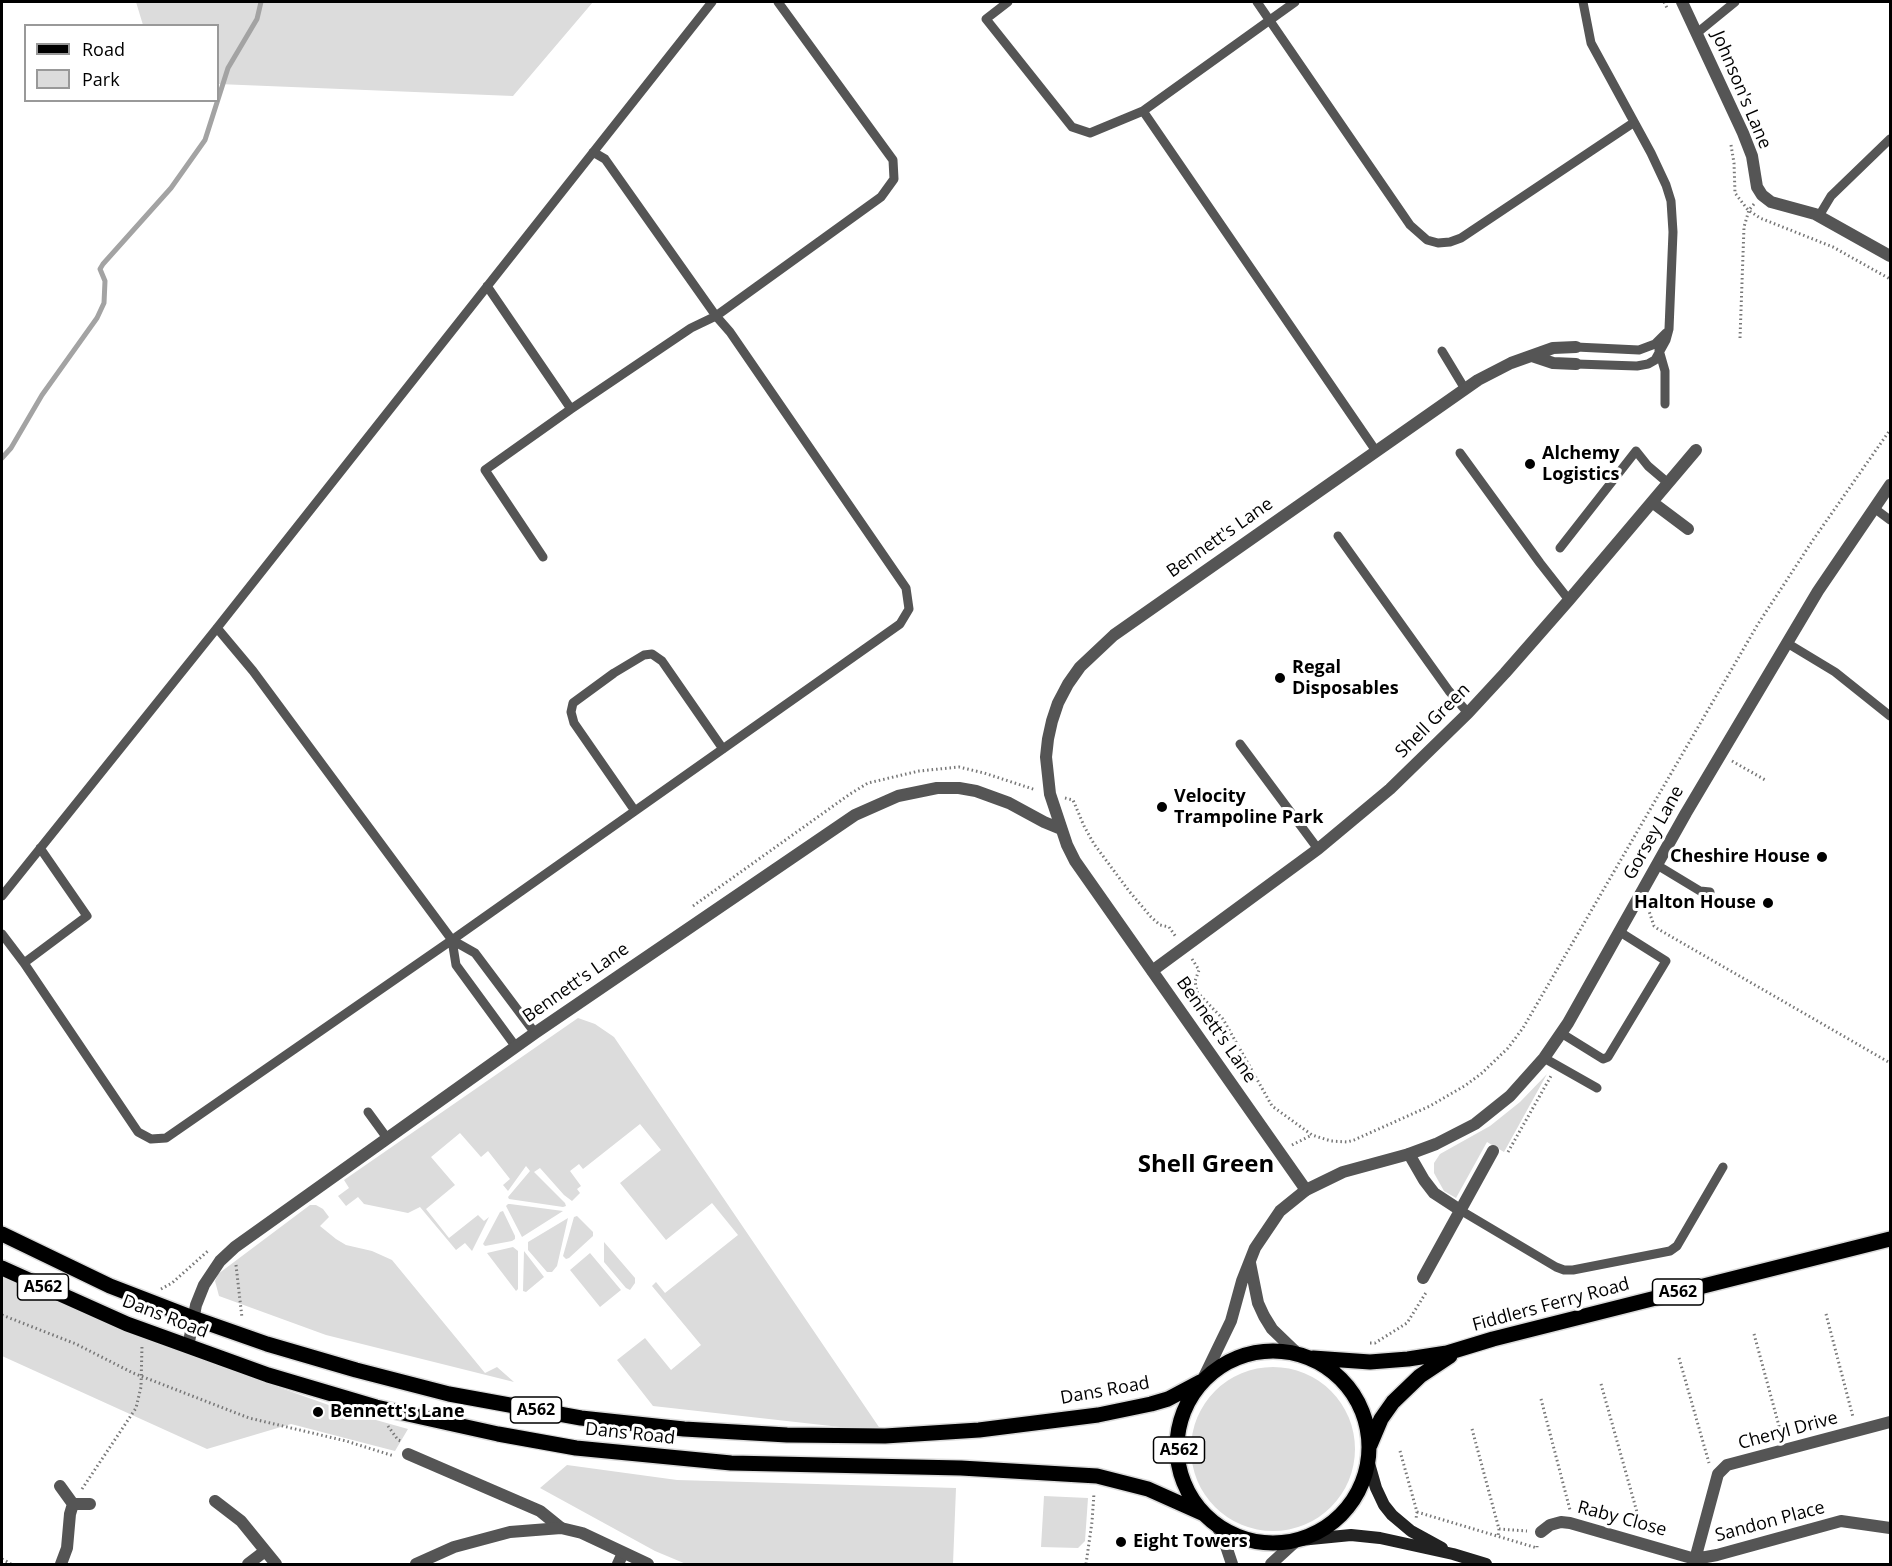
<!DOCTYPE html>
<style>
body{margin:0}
#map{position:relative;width:1892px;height:1566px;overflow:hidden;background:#fff;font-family:"Open Sans",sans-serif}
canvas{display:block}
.frame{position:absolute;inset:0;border:3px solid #000;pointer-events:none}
.legend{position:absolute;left:24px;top:24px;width:195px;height:78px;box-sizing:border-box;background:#fff;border:2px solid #999;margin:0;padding:8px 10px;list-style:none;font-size:18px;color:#000}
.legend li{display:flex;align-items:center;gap:12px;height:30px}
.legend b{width:30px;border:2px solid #999}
</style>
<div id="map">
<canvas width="1892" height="1566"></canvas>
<div class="frame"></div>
<ul class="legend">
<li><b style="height:8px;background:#000"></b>Road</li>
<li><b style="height:16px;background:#dcdcdc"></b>Park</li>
</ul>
</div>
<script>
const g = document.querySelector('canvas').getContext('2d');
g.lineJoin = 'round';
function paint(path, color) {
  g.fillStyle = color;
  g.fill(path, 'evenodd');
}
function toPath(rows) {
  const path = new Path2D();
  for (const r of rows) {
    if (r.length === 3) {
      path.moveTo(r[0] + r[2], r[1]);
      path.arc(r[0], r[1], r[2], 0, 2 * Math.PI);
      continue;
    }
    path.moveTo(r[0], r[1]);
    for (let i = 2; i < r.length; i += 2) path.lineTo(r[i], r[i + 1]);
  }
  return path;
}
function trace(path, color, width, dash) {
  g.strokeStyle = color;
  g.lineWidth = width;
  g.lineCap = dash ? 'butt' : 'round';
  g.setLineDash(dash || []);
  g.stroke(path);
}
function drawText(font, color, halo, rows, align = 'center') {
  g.font = font + ' "Open Sans",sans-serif';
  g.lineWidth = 6;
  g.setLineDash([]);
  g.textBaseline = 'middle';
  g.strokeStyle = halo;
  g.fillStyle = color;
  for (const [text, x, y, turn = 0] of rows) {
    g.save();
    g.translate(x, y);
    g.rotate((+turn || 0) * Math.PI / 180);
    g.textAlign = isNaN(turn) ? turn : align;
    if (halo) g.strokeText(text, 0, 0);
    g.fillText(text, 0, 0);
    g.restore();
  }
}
paint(toPath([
 [136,2,593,2,513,96,218,84,218,26,143,25],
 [578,1018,595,1024,614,1037,885,1436,858,1429,653,1406,617,1360,645,1338,671,1370,701,1345,652,1286,656,1282,665,1293,738,1235,712,1203,666,1240,620,1183,661,1150,640,1124,583,1169,579,1164,570,1171,581,1186,577,1189,580,1193,572,1201,564,1195,540,1168,534,1172,565,1203,566,1206,563,1207,509,1199,508,1197,530,1171,526,1166,508,1191,503,1185,510,1179,488,1151,481,1157,460,1133,431,1157,455,1185,426,1209,449,1238,478,1215,484,1221,489,1217,472,1251,465,1243,456,1250,420,1207,408,1213,364,1204,358,1197,346,1206,338,1196,349,1188,344,1180],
 [1547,1074,1504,1152,1487,1142,1456,1198,1444,1191,1434,1173,1434,1163,1440,1154,1490,1126,1520,1102],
 [508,1204,510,1204,563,1211,522,1237,506,1206],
 [310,1205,316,1205,323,1209,329,1217,320,1226,336,1239,346,1245,372,1251,392,1260,485,1373,497,1367,514,1382,326,1335,219,1296,215,1281,218,1274],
 [503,1211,515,1236,515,1239,512,1241,485,1246,483,1244,500,1212],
 [577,1216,593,1232,593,1236,569,1258,566,1259,563,1256,574,1217],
 [568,1218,557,1266,552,1272,547,1272,528,1250,528,1242],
 [604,1242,635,1278,635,1283,630,1290,626,1288,604,1262],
 [513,1247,518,1251,518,1289,516,1291,487,1253],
 [524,1251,544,1277,526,1292,523,1291],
 [590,1253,621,1290,600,1307,570,1270],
 [2,1273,264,1382,351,1413,408,1429,395,1451,291,1424,207,1449,2,1356],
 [1273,1449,82],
 [567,1465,677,1480,956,1488,953,1564,686,1564,655,1551,540,1488],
 [1044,1496,1088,1498,1085,1541,1078,1548,1041,1547]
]), '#dcdcdc');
trace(toPath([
 [2,458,11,448,42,395,97,318,104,303,105,281,100,269,103,264,171,188,205,140,228,68,257,19,261,2]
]), '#a3a3a3', 5);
const primary = toPath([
 [2,1234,110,1286,193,1318,267,1344,356,1370,449,1394,581,1418,684,1429,787,1435,885,1436,979,1430,1098,1415,1151,1404,1168,1399,1200,1382],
 [2,1268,127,1324,268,1375,376,1407,498,1434,576,1448,731,1463,961,1468,1097,1476,1148,1489,1204,1514],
 [1273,1447,96],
 [1313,1358,1370,1362,1408,1359,1447,1353,1493,1339,1890,1239],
 [1370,1445,1381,1419,1393,1402,1420,1376,1450,1356]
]);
trace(primary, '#dbdbdb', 18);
trace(toPath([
 [1664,2,1667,8],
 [1731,145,1734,163,1735,193,1748,210,1760,218,1833,247,1890,279],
 [1740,338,1744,227,1749,210,1754,204],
 [1732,761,1767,781],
 [1065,798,1073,800,1084,826,1094,844,1129,891,1151,917,1160,925,1169,927,1176,937],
 [693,906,850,794,868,783,919,771,959,767,984,773,1036,790],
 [1648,908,1654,926,1658,929,1890,1063],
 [1192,959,1199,970,1195,981,1197,992,1223,1019,1272,1106,1312,1135,1331,1141,1347,1142,1354,1140,1430,1106,1466,1085,1482,1073,1508,1048,1523,1028,1758,624,1813,540,1890,430],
 [1292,1145,1312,1135],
 [1508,1152,1551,1076],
 [236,1265,242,1318],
 [161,1289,172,1283,209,1250],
 [1826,1314,1853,1417],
 [2,1315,76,1344,133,1373,249,1418,346,1441,394,1456],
 [1754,1334,1782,1437],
 [1370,1343,1375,1343,1407,1323,1427,1291],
 [1679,1358,1709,1463],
 [1601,1384,1642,1530],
 [1541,1399,1570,1510],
 [388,1426,398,1440,401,1441],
 [1472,1429,1499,1529,1498,1536],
 [1400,1451,1417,1512,1416,1519],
 [82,1489,136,1408,141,1387,142,1345],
 [1417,1512,1537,1548,1537,1546],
 [1499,1529,1527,1531],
 [2,1559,11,1564],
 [1086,1564,1092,1522,1094,1493]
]), '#777', 3, [1.5, 3]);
trace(toPath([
 [1008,2,986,19,1072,127,1090,133,1143,111,1295,2],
 [1257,2,1410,225,1427,240,1438,243,1450,242,1461,238,1633,123],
 [1697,33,1735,2],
 [1143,111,1376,451],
 [1819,216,1831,196,1890,139],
 [487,286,571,409,691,328,716,316,605,159,593,152],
 [1576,347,1639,350,1655,344,1666,333],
 [1659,350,1665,371,1665,404],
 [1442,351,1465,389],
 [1576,364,1637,366,1648,364,1655,360,1666,340,1669,329,1673,232,1671,201,1666,185,1651,153,1591,43,1583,2],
 [1460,453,1540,563,1569,600],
 [1874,508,1890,520],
 [1338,536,1449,691,1468,713],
 [1560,548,1636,451,1648,466,1668,483],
 [543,557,485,470,571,409],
 [217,628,253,671,452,940,475,953,535,1033],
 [1787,643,1835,672,1890,716],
 [1240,744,1318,849],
 [635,811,574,723,571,712,573,703,614,673,644,655,652,654,662,661,723,749],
 [1657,865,1700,891,1710,892],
 [2,896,217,628,712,2],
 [2,934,24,963,138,1132,151,1139,166,1138,452,940,900,624,909,609,906,588,730,332,716,316,881,197,894,179,893,160,778,2],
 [452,940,456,965,516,1047],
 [24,963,87,916,40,848],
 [1561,1033,1603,1059,1608,1057,1666,961,1620,932],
 [1544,1058,1597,1088],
 [368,1112,387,1138],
 [1460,1210,1556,1267,1564,1270,1573,1270,1670,1251,1677,1246,1723,1167]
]), '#555', 9);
trace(toPath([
 [1682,2,1743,133,1752,156,1757,187,1762,195,1771,202,1815,214,1890,256],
 [1532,356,1553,363,1576,364],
 [1652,502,1688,529],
 [1152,971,1318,849,1390,789,1468,713,1505,673,1569,600,1696,450],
 [1409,1154,1424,1180,1434,1193,1460,1210],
 [1306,1190,1075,861,1067,845,1050,794,1046,757,1048,739,1052,721,1058,703,1068,684,1080,667,1114,635,1478,380,1511,363,1553,348,1576,347],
 [1423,1278,1493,1151],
 [188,1347,196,1305,204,1285,220,1261,235,1247,535,1033,855,815,898,796,937,788,959,788,976,791,1009,803,1044,822,1061,829],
 [408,1454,540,1511,561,1528],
 [60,1486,73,1504,90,1504],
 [215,1501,241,1521,276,1564],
 [1541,1532,1550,1525,1561,1522,1570,1523,1695,1559,1717,1555,1841,1521,1890,1528],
 [1694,1563,1718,1474,1727,1465,1890,1422],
 [61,1564,67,1548,70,1514,73,1504],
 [248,1564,265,1551],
 [618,1564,623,1553]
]), '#555', 12);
trace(toPath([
 [1250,1263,1258,1303,1264,1316,1272,1329,1299,1355],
 [1202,1381,1231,1321,1242,1281,1255,1248,1280,1211,1306,1190,1343,1172,1409,1154,1436,1144,1475,1124,1510,1096,1544,1058,1568,1023,1686,813,1818,591,1890,485],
 [1215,1523,1223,1537,1232,1564],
 [416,1564,454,1547,510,1532,561,1528,582,1533,648,1564],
 [1271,1564,1296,1541]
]), '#555', 12);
trace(toPath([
 [1368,1460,1376,1488,1384,1505,1392,1515,1411,1531,1442,1548],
 [1300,1540,1351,1535,1380,1538,1453,1554,1486,1564]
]), '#222', 12);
trace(primary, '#000', 15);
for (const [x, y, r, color] of [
 [1530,464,6,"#000"],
 [1280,678,6,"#000"],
 [1162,807,6,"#000"],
 [1822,857,6,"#000"],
 [1768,903,6,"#000"],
 [318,1412,6,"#000"],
 [1121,1542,6,"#000"]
]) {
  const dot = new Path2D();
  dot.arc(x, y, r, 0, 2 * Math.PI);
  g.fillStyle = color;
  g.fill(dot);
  trace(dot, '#fff', 2);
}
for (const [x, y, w] of [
 [43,1287,51],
 [1678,1292,51],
 [536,1410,51],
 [1179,1450,51]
]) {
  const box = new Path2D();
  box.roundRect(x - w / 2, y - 13, w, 26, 4.5);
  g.fillStyle = '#fff';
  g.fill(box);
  trace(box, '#000', 1.5);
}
drawText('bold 16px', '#000', null, [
 ["A562",43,1287],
 ["A562",1678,1292],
 ["A562",536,1410],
 ["A562",1179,1450]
]);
drawText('18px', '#000', '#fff', [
 ["Johnson's Lane",1741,90,67],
 ["Bennett's Lane",1220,538,-35],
 ["Shell Green",1433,721,-45],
 ["Gorsey Lane",1654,833,-61],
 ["Bennett's Lane",576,983,-35],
 ["Bennett's Lane",1216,1030,55],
 ["Fiddlers Ferry Road",1551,1305,-15],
 ["Dans Road",165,1317,21],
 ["Dans Road",1105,1391,-10],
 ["Cheryl Drive",1788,1431,-15],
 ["Dans Road",630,1434,6],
 ["Raby Close",1622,1519,15],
 ["Sandon Place",1770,1522,-15]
]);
drawText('bold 18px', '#000', '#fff', [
 ["Alchemy",1542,454],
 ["Logistics",1542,475],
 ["Regal",1292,668],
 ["Disposables",1292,689],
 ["Velocity",1174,797],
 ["Trampoline Park",1174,818],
 ["Cheshire House",1810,857,"right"],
 ["Halton House",1756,903,"right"],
 ["Bennett's Lane",330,1412],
 ["Eight Towers",1133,1542]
], 'left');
drawText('bold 24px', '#000', '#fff', [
 ["Shell Green",1206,1165]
]);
</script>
